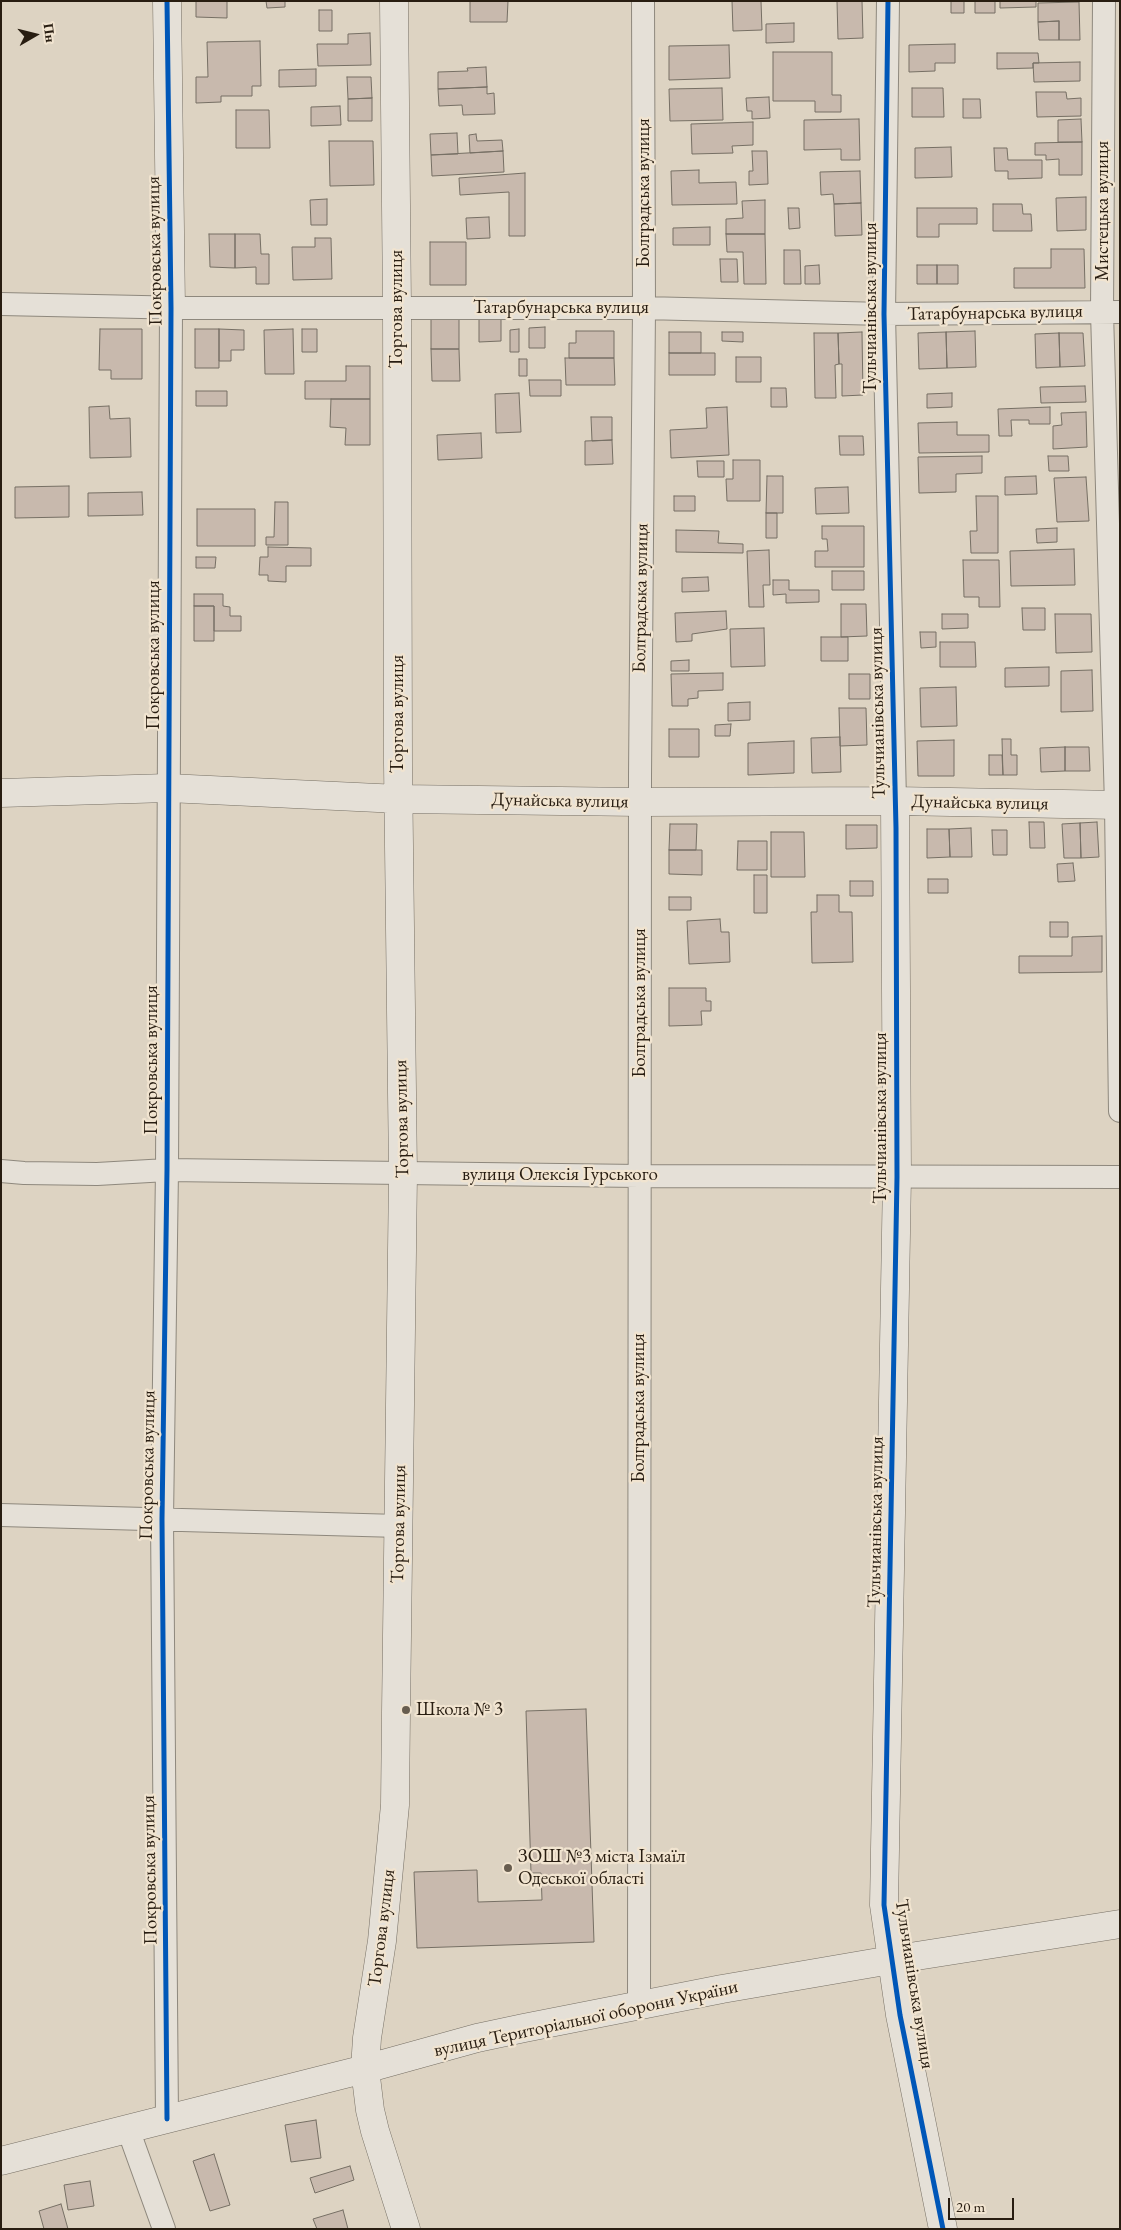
<!DOCTYPE html>
<meta charset="utf-8">
<style>
body{margin:0}
#map{position:relative;width:1121px;height:2230px;overflow:hidden;background:#ddd3c2;font-family:"EB Garamond",serif}
canvas{display:block}
.frame{position:absolute;inset:0;border:2px solid #281d11;pointer-events:none}
.north{position:absolute;left:10px;top:10px;width:50px;height:50px;-webkit-text-stroke:4px #f1e4d0;paint-order:stroke;rotate:82deg;font-size:14px;font-weight:700;line-height:20px;text-align:center;color:#281d11}
.north::after{content:'';display:block;margin:auto;width:18px;height:22px;background:#281d11;clip-path:polygon(50% 0,100% 100%,50% 72%,0 100%)}
.scale{position:absolute;left:948px;top:2198px;width:66px;height:22px;box-sizing:border-box;border:2px solid #281d11;border-top:0;padding-left:6px;font-size:15px;line-height:18px;white-space:nowrap;color:#281d11;-webkit-text-stroke:4px #f1e4d0;paint-order:stroke}
</style>
<div id="map">
<canvas width="1121" height="2230"></canvas>
<div class="frame"></div>
<div class="north">Пн</div>
<div class="scale">20 m</div>
</div>
<script>
const g = document.querySelector('canvas').getContext('2d');
g.lineJoin = 'round';
function paint(path, color) {
  g.fillStyle = color;
  g.fill(path, 'evenodd');
}
function toPath(rows) {
  const path = new Path2D();
  for (const r of rows) {
    path.moveTo(r[0], r[1]);
    for (let i = 2; i < r.length; i += 2) path.lineTo(r[i], r[i + 1]);
  }
  return path;
}
function trace(path, color, width, dash) {
  g.strokeStyle = color;
  g.lineWidth = width;
  g.lineCap = dash ? 'butt' : 'round';
  g.setLineDash(dash || []);
  g.stroke(path);
}
function drawText(font, color, halo, rows, align = 'center') {
  g.font = font + ' "EB Garamond",serif';
  g.lineWidth = 4.5;
  g.setLineDash([]);
  g.textBaseline = 'middle';
  g.strokeStyle = halo;
  g.fillStyle = color;
  for (const [text, x, y, turn = 0] of rows) {
    g.save();
    g.translate(x, y);
    g.rotate((+turn || 0) * Math.PI / 180);
    g.textAlign = isNaN(turn) ? turn : align;
    if (halo) g.strokeText(text, 0, 0);
    g.fillText(text, 0, 0);
    g.restore();
  }
}
const building = toPath([
 [196,1,227,1,227,18,196,17,196,1],
 [266,1,285,1,285,7,267,8,266,1],
 [470,1,508,1,507,22,470,22,470,1],
 [732,1,761,1,762,30,733,31,732,1],
 [837,1,862,1,863,38,838,39,837,1],
 [951,1,964,1,964,13,951,13,951,1],
 [975,1,995,1,995,13,975,13,975,1],
 [1000,1,1036,1,1036,7,1000,8,1000,1],
 [1079,2,1080,40,1059,40,1059,21,1038,22,1038,3,1079,2],
 [319,10,332,10,332,31,319,31,319,10],
 [1059,21,1059,40,1039,40,1038,22,1059,21],
 [794,23,794,42,766,43,766,24,794,23],
 [370,33,371,65,318,66,317,44,348,44,348,34,370,33],
 [260,41,261,86,252,86,252,96,221,96,221,102,196,103,196,77,208,77,207,42,260,41],
 [955,44,955,63,935,63,935,71,909,72,909,45,955,44],
 [729,45,730,78,669,80,669,46,729,45],
 [773,52,832,52,832,95,841,95,841,112,815,112,815,101,773,101,773,52],
 [997,53,1038,53,1039,63,1033,63,1033,68,997,69,997,53],
 [1080,62,1080,81,1034,82,1033,63,1080,62],
 [486,67,487,87,438,89,438,72,468,71,467,68,486,67],
 [316,69,316,86,279,87,279,70,316,69],
 [347,77,371,77,372,98,348,99,347,77],
 [487,87,487,94,494,93,495,114,463,115,462,105,439,106,438,89,487,87],
 [722,88,723,120,670,121,669,89,722,88],
 [912,88,943,88,944,117,912,117,912,88],
 [1036,92,1066,92,1067,99,1081,98,1081,116,1037,117,1036,92],
 [769,97,770,118,752,119,752,111,747,111,746,98,769,97],
 [372,98,372,121,348,121,348,99,372,98],
 [963,99,980,99,981,118,963,118,963,99],
 [340,106,341,125,311,126,311,107,340,106],
 [236,110,269,110,270,148,236,148,236,110],
 [859,119,860,160,841,160,841,149,804,150,804,120,859,119],
 [1081,119,1082,142,1058,142,1058,120,1081,119],
 [753,122,753,145,732,146,733,153,692,154,691,124,753,122],
 [457,133,458,154,431,155,430,134,457,133],
 [476,134,477,141,502,140,503,151,470,153,469,135,476,134],
 [329,141,373,141,374,185,330,186,329,141],
 [1082,142,1082,175,1059,175,1059,159,1046,160,1046,155,1035,155,1035,143,1082,142],
 [951,147,952,177,915,178,915,148,951,147],
 [994,148,1007,148,1008,160,1042,160,1042,178,1008,179,1008,171,995,171,994,148],
 [503,151,504,172,432,176,431,155,503,151],
 [752,151,767,151,768,184,749,185,749,171,753,171,752,151],
 [699,170,699,183,736,182,737,204,672,205,671,171,699,170],
 [860,171,861,203,834,204,833,194,821,195,820,172,860,171],
 [525,173,525,236,509,236,509,192,460,195,459,178,525,173],
 [1086,197,1086,230,1057,231,1056,198,1086,197],
 [327,199,327,225,311,225,310,200,327,199],
 [765,200,765,234,726,234,726,219,743,218,742,201,765,200],
 [861,203,862,235,835,236,834,204,861,203],
 [993,204,1022,204,1023,214,1031,214,1032,231,993,231,993,204],
 [788,208,799,208,800,228,789,229,788,208],
 [917,208,977,208,977,224,939,224,939,237,917,237,917,208],
 [489,217,490,238,467,239,466,218,489,217],
 [710,227,710,245,673,245,673,228,710,227],
 [209,234,235,234,235,268,210,267,209,234],
 [235,234,260,234,261,254,269,254,269,284,256,284,256,267,235,268,235,234],
 [726,234,765,234,766,284,744,284,743,252,727,252,726,234],
 [315,238,331,238,332,279,293,280,292,247,315,247,315,238],
 [430,242,466,242,466,285,430,285,430,242],
 [1051,249,1084,249,1085,288,1014,288,1014,268,1051,268,1051,249],
 [784,250,800,250,801,284,784,284,784,250],
 [720,259,737,259,738,282,721,282,720,259],
 [819,265,820,284,805,284,805,266,819,265],
 [917,265,937,265,937,284,917,284,917,265],
 [937,265,958,265,958,284,937,284,937,265],
 [479,317,501,317,501,341,479,342,479,317],
 [431,318,459,318,459,349,431,349,431,318],
 [545,327,545,348,529,348,529,328,545,327],
 [100,329,142,329,142,379,111,379,111,370,99,370,100,329],
 [195,329,219,329,219,368,195,368,195,329],
 [219,329,244,330,244,350,231,350,231,361,219,361,219,329],
 [293,329,294,374,265,374,264,330,293,329],
 [302,329,317,329,317,352,302,352,302,329],
 [519,329,519,352,510,352,510,330,519,329],
 [576,331,614,331,614,358,569,358,569,343,576,343,576,331],
 [975,331,976,367,947,368,946,332,975,331],
 [669,332,701,332,701,353,669,353,669,332],
 [722,332,743,332,743,342,722,341,722,332],
 [862,332,863,395,842,396,842,364,839,364,838,333,862,332],
 [946,332,947,368,919,369,918,333,946,332],
 [814,333,838,333,839,364,835,365,836,398,815,398,814,333],
 [1059,333,1060,367,1036,368,1035,334,1059,333],
 [1059,333,1083,333,1085,366,1060,367,1059,333],
 [431,349,459,349,460,381,432,381,431,349],
 [669,353,715,353,715,375,669,375,669,353],
 [736,357,761,357,761,382,736,382,736,357],
 [565,358,614,358,615,385,566,385,565,358],
 [519,359,527,359,527,376,519,376,519,359],
 [346,366,370,366,370,399,305,399,305,381,346,381,346,366],
 [529,380,561,380,561,396,530,396,529,380],
 [1085,386,1086,402,1041,403,1040,387,1085,386],
 [771,388,786,388,787,407,771,407,771,388],
 [196,391,227,391,227,406,196,406,196,391],
 [519,393,521,432,496,433,495,394,519,393],
 [952,393,952,407,927,408,927,394,952,393],
 [331,399,370,399,370,445,345,445,346,428,330,427,331,399],
 [109,406,110,419,130,418,131,457,90,458,89,407,109,406],
 [727,407,729,455,671,458,670,430,707,428,706,408,727,407],
 [1050,407,1050,424,1029,424,1029,420,1011,420,1012,436,999,436,998,409,1050,407],
 [1086,412,1087,447,1053,449,1053,426,1062,425,1061,413,1086,412],
 [591,417,612,417,612,440,592,441,591,417],
 [957,422,957,435,989,435,989,452,919,453,918,423,957,422],
 [481,433,482,458,438,460,437,435,481,433],
 [839,436,863,436,864,455,840,455,839,436],
 [612,440,613,464,585,465,585,441,612,440],
 [982,456,982,473,956,474,956,492,919,493,918,457,982,456],
 [1048,456,1068,456,1069,471,1049,471,1048,456],
 [733,460,760,460,760,501,727,501,726,479,733,479,733,460],
 [697,461,724,461,724,477,698,477,697,461],
 [767,476,783,476,783,513,766,513,767,476],
 [1036,476,1037,494,1005,495,1005,477,1036,476],
 [1086,477,1089,521,1057,522,1054,478,1086,477],
 [69,486,69,517,15,518,15,487,69,486],
 [848,487,849,513,816,514,815,488,848,487],
 [142,492,143,515,88,516,88,493,142,492],
 [674,496,695,496,695,511,674,511,674,496],
 [976,496,998,496,998,553,971,553,970,531,977,531,976,496],
 [275,502,288,502,288,545,266,545,266,537,274,537,275,502],
 [197,509,255,509,255,546,197,546,197,509],
 [766,513,777,513,777,538,766,538,766,513],
 [822,526,864,526,864,567,815,567,815,551,828,551,827,539,822,539,822,526],
 [1057,528,1057,542,1037,543,1036,529,1057,528],
 [676,530,719,531,718,543,743,544,743,553,676,552,676,530],
 [268,547,311,548,311,566,286,566,286,582,268,581,268,575,259,575,260,557,268,557,268,547],
 [1074,549,1075,585,1011,586,1010,551,1074,549],
 [769,550,770,585,763,585,764,607,749,607,747,551,769,550],
 [196,557,216,557,215,568,196,568,196,557],
 [963,560,999,560,1000,607,979,607,979,597,964,597,963,560],
 [832,571,864,571,864,590,832,590,832,571],
 [708,577,709,591,682,592,682,578,708,577],
 [773,580,789,580,789,590,819,590,819,602,786,603,786,594,773,595,773,580],
 [194,594,223,594,223,606,230,607,230,616,241,616,241,631,214,631,214,606,194,606,194,594],
 [841,604,866,604,867,636,841,637,841,604],
 [194,606,214,606,214,641,194,641,194,606],
 [1022,608,1045,608,1045,630,1023,630,1022,608],
 [726,611,727,629,692,634,692,641,676,642,675,613,726,611],
 [942,614,968,614,968,628,942,629,942,614],
 [1055,614,1091,614,1092,652,1056,653,1055,614],
 [764,628,765,666,731,667,730,629,764,628],
 [920,632,936,632,936,647,921,648,920,632],
 [821,637,848,637,848,661,821,661,821,637],
 [940,642,975,642,976,667,940,667,940,642],
 [689,660,689,671,671,671,671,661,689,660],
 [1049,667,1049,686,1005,687,1005,668,1049,667],
 [1092,670,1093,711,1061,712,1061,671,1092,670],
 [723,673,723,690,698,691,698,698,688,699,688,706,672,706,671,674,723,673],
 [849,674,870,674,870,699,849,699,849,674],
 [956,687,957,726,921,727,920,688,956,687],
 [750,702,750,720,728,721,728,703,750,702],
 [839,708,866,708,867,745,840,746,839,708],
 [731,724,730,736,715,736,715,725,731,724],
 [669,729,699,729,699,757,669,757,669,729],
 [840,737,841,772,812,773,811,738,840,737],
 [1002,739,1011,739,1011,755,1017,755,1017,775,1003,775,1002,739],
 [954,740,954,776,918,776,917,741,954,740],
 [794,741,794,773,748,775,748,743,794,741],
 [1065,747,1089,747,1090,771,1065,771,1065,747],
 [1065,747,1065,771,1041,772,1040,748,1065,747],
 [989,755,1002,755,1003,775,989,775,989,755],
 [1029,822,1044,822,1045,848,1030,848,1029,822],
 [1097,822,1099,857,1081,858,1080,823,1097,822],
 [1080,823,1081,858,1064,858,1062,824,1080,823],
 [670,824,697,824,696,850,669,850,670,824],
 [846,825,877,825,877,848,846,849,846,825],
 [971,828,972,857,950,857,949,829,971,828],
 [927,829,949,829,950,857,927,858,927,829],
 [992,830,1007,830,1007,855,993,855,992,830],
 [771,832,804,832,805,877,771,877,771,832],
 [738,841,767,841,767,870,737,870,738,841],
 [669,850,702,850,702,875,669,874,669,850],
 [1073,863,1075,881,1058,882,1057,864,1073,863],
 [754,875,767,875,767,913,754,913,754,875],
 [928,879,948,879,948,893,928,893,928,879],
 [850,881,873,881,873,896,850,896,850,881],
 [817,895,839,895,839,912,852,912,853,962,812,963,811,912,817,912,817,895],
 [669,897,691,897,691,910,669,910,669,897],
 [720,919,721,932,729,932,730,962,689,964,687,921,720,919],
 [1050,922,1068,922,1068,937,1050,937,1050,922],
 [1102,936,1102,972,1019,973,1019,956,1072,956,1072,937,1102,936],
 [669,988,706,988,706,1001,711,1001,711,1011,701,1011,702,1025,669,1026,669,988],
 [586,1709,594,1942,417,1948,414,1872,477,1870,478,1902,542,1900,541,1873,531,1873,526,1711,586,1709],
 [316,2120,321,2158,291,2162,285,2125,316,2120],
 [214,2154,230,2205,210,2211,193,2161,214,2154],
 [350,2166,354,2180,315,2193,310,2178,350,2166],
 [90,2181,94,2206,68,2210,64,2185,90,2181],
 [61,2204,68,2229,44,2229,39,2211,61,2204],
 [343,2210,348,2229,317,2229,313,2219,343,2210]
]);
paint(building, '#c8b9ad');
trace(building, '#766f64', 1);
const street = toPath([
 [888,1,884,314,895,801],
 [1104,1,1102,312,1116,805,1120,1111],
 [1,304,188,308,644,308,884,314,1120,312],
 [1,1171,24,1173,97,1174,167,1170,639,1176,1120,1177],
 [1,1515,399,1526],
 [639,2005,640,775,644,308,643,1],
 [167,2119,162,1519,167,1170,171,308],
 [128,2129,164,2229]
]);
const secondary = toPath([
 [167,1,171,308],
 [394,1,397,307,398,764,403,1174,396,1712,395,1805,382,1941,367,2038,365,2069,370,2110,375,2131,406,2229],
 [1,793,168,788,399,799,640,802,895,801,1120,805],
 [895,801,897,1177,884,1905,900,2015,943,2229],
 [1,2161,365,2069,477,2038,524,2028,722,1989,891,1960,1120,1924]
]);
trace(street, '#8e887d', 24);
trace(secondary, '#766f64', 29);
trace(street, '#e5e0d7', 22);
trace(secondary, '#e5e0d7', 28);
trace(toPath([
 [167,1,171,308,167,1170,162,1519,167,2119],
 [888,1,884,314,896,828,897,1177,884,1905,900,2015,943,2229]
]), '#0057b8', 5);
for (const [x, y, r, color] of [
 [406,1710,5,"#675d4f"],
 [508,1868,5,"#675d4f"]
]) {
  const dot = new Path2D();
  dot.arc(x, y, r, 0, 2 * Math.PI);
  g.fillStyle = color;
  g.fill(dot);
  trace(dot, '#f1e4d0', 2);
}
drawText('19px', '#281d11', '#f1e4d0', [
 ["Болградська вулиця",644,193,-90],
 ["Мистецька вулиця",1103,211,-90],
 ["Покровська вулиця",155,251,-91],
 ["Татарбунарська вулиця",561,308],
 ["Тульчианівська вулиця",871,308,-90],
 ["Торгова вулиця",397,309,-90],
 ["Татарбунарська вулиця",995,313,-1],
 ["Болградська вулиця",641,598,-89],
 ["Покровська вулиця",154,655,-90],
 ["Тульчианівська вулиця",878,713,-91],
 ["Торгова вулиця",398,714,-90],
 ["Дунайська вулиця",560,801,1],
 ["Дунайська вулиця",980,803,1],
 ["Болградська вулиця",640,1003,-90],
 ["Покровська вулиця",152,1060,-90],
 ["Тульчианівська вулиця",881,1118,-90],
 ["Торгова вулиця",402,1119,-91],
 ["вулиця Олексія Гурського",560,1175],
 ["Болградська вулиця",639,1408,-90],
 ["Покровська вулиця",148,1465,-89],
 ["Тульчианівська вулиця",876,1522,-89],
 ["Торгова вулиця",399,1524,-89],
 ["Покровська вулиця",150,1870,-91],
 ["Торгова вулиця",382,1928,-83],
 ["Тульчианівська вулиця",914,1984,81],
 ["вулиця Територіальної оборони України",586,2019,-12]
]);
drawText('19px', '#281d11', '#f1e4d0', [
 ["Школа № 3",416,1710],
 ["ЗОШ №3 міста Ізмаїл",518,1857],
 ["Одеської області",518,1879]
], 'left');
</script>
